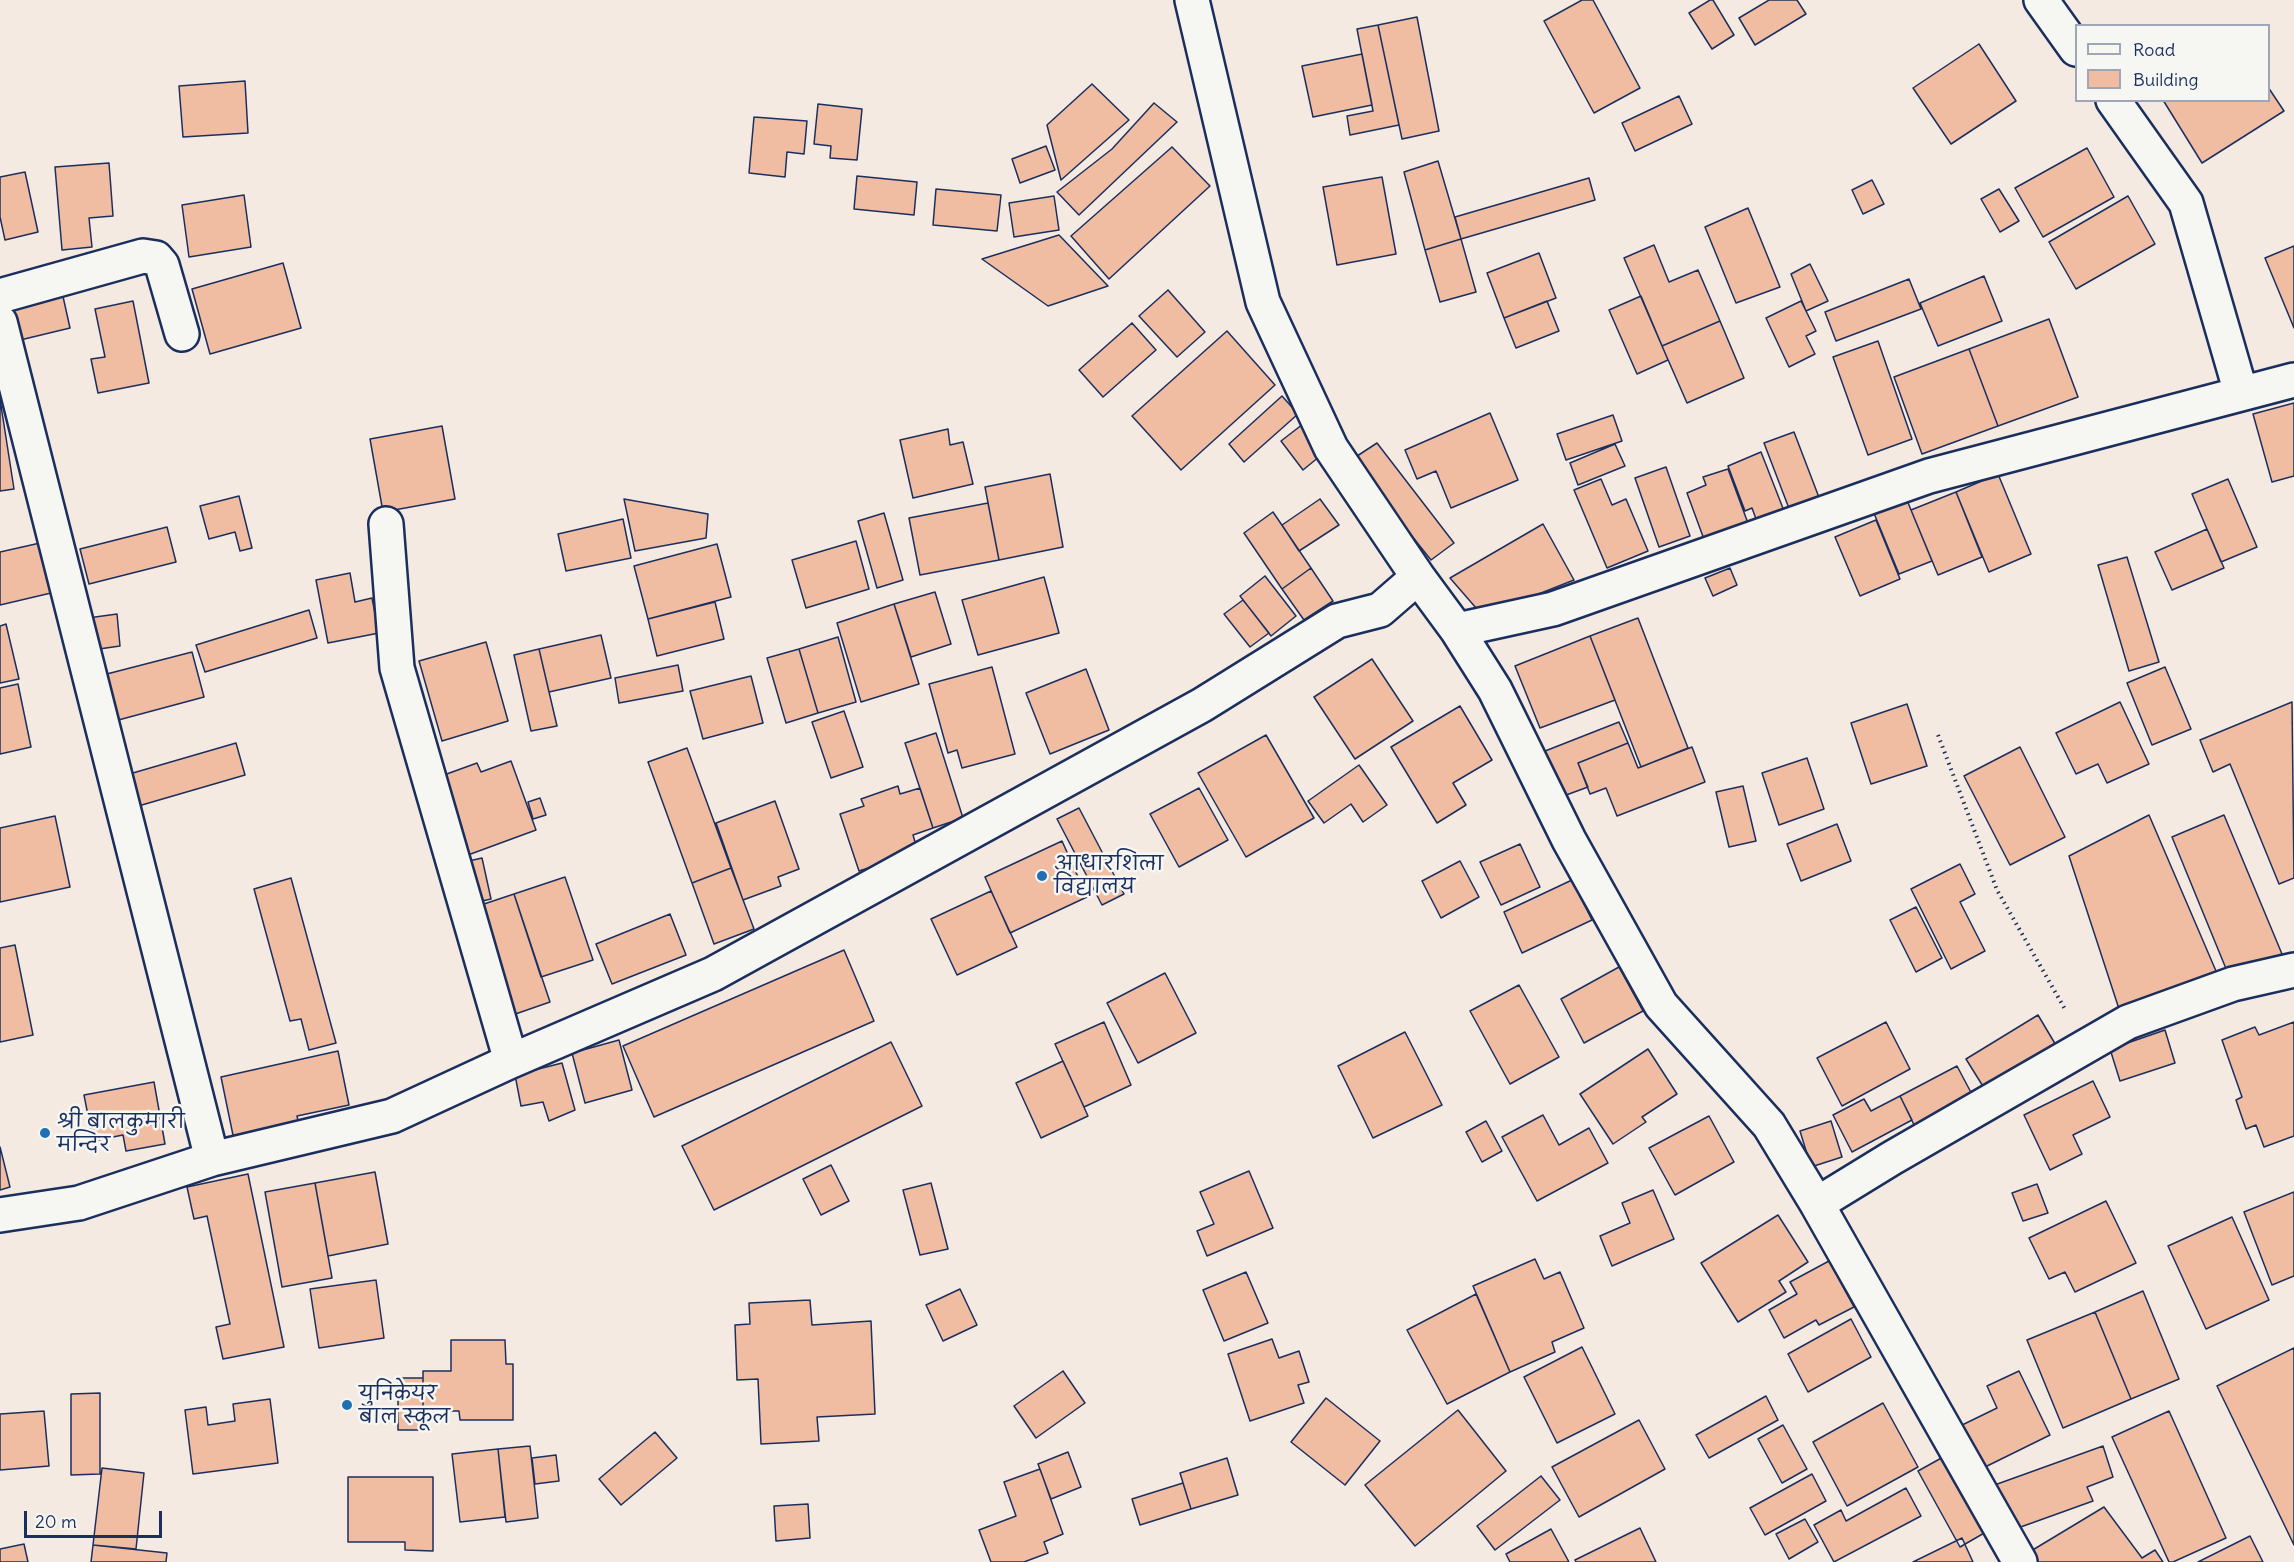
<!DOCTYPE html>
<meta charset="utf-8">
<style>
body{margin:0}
#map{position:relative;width:2294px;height:1562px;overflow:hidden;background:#f5eae2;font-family:Delius,sans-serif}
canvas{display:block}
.legend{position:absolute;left:2075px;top:24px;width:195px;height:78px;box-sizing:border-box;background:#f6f6f2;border:2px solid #9ea6b7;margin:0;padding:8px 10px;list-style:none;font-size:18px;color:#1b2f5e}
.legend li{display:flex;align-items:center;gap:12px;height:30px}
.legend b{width:30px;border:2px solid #9ea6b7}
.scale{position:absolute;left:24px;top:1511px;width:138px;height:27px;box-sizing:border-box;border:3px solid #1b2f5e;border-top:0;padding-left:8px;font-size:18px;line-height:21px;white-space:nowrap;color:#1b2f5e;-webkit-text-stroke:4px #f6f6f2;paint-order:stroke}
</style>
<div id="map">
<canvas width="2294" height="1562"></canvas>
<ul class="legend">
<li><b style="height:8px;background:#f6f6f2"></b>Road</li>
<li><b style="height:16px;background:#f0bca2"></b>Building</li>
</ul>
<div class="scale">20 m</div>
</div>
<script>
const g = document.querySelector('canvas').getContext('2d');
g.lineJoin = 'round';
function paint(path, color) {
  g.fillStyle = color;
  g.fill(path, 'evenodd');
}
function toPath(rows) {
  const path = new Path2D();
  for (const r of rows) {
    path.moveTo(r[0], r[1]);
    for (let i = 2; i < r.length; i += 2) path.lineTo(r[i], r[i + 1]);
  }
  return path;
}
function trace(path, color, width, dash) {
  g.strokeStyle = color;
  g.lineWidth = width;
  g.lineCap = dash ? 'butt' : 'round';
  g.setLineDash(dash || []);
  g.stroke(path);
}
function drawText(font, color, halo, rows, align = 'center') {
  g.font = font + ' Delius,"Playpen Sans Deva",sans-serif';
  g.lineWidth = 5;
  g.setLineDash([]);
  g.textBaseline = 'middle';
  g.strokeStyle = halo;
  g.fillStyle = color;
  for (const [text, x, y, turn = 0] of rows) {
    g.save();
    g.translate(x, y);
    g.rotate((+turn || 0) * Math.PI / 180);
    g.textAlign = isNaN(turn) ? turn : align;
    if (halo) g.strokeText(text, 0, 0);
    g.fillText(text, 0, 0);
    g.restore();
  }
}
const building = toPath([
 [1582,0,1593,0,1640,88,1594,113,1544,21,1582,0],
 [1710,0,1713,0,1734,35,1712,49,1689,13,1710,0],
 [1769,0,1797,0,1806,14,1755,45,1739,18,1769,0],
 [1417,17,1439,131,1402,139,1378,25,1417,17],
 [1378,25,1399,125,1350,135,1347,116,1373,111,1357,29,1378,25],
 [1979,44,2016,101,1951,144,1913,88,1979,44],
 [1362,54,1372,105,1313,117,1302,66,1362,54],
 [245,81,248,133,183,137,179,86,245,81],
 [1092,84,1129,120,1061,180,1047,125,1092,84],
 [2268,87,2284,111,2202,163,2163,100,2268,100,2268,87],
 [1679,96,1692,124,1635,151,1622,123,1679,96],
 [1154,103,1177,122,1079,215,1057,192,1112,149,1154,103],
 [818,104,862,109,857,160,830,158,831,146,814,144,818,104],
 [754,117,807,121,804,154,787,152,785,177,749,173,754,117],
 [1046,146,1055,170,1020,183,1012,159,1046,146],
 [1172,147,1210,186,1109,279,1071,236,1172,147],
 [2087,148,2114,197,2043,237,2015,188,2087,148],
 [1438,161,1461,239,1425,250,1404,172,1438,161],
 [109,163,113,216,89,218,92,247,62,250,55,167,109,163],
 [25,172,38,232,5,240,0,217,0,177,25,172],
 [857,176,917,182,914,215,854,209,857,176],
 [1382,177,1396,254,1337,265,1323,187,1382,177],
 [1589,178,1595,200,1461,239,1455,217,1589,178],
 [1872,180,1884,204,1863,214,1852,190,1872,180],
 [936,189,1001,195,997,231,933,225,936,189],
 [1999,189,2019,221,2000,232,1981,199,1999,189],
 [244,195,251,247,189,257,182,205,244,195],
 [1054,196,1059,230,1014,237,1009,203,1054,196],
 [2128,196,2155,244,2076,289,2049,242,2128,196],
 [1748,208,1780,287,1736,303,1705,227,1748,208],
 [1059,235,1108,286,1048,306,982,259,1059,235],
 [1461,239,1476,292,1440,302,1425,250,1461,239],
 [1654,245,1669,282,1698,270,1720,321,1662,346,1624,258,1654,245],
 [2294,246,2294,328,2265,258,2294,246],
 [1539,253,1556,298,1504,318,1487,273,1539,253],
 [283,263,301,328,210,354,192,289,283,263],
 [1810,264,1828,301,1806,311,1791,274,1810,264],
 [1984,276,2002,321,1938,346,1920,303,1984,276],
 [1909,279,1921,309,1836,341,1825,312,1909,279],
 [1168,290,1205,332,1177,357,1139,316,1168,290],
 [62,292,70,328,12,342,4,306,62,292],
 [1641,296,1668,360,1637,374,1609,310,1641,296],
 [133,301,149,383,98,393,91,359,105,357,95,309,133,301],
 [1547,301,1559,331,1516,348,1504,318,1547,301],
 [1801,301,1816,331,1806,336,1815,354,1789,367,1766,318,1801,301],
 [2049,319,2078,397,1998,426,1969,349,2049,319],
 [1720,321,1744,378,1687,403,1662,346,1720,321],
 [1132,323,1156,350,1103,397,1079,370,1132,323],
 [1227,331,1275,385,1181,470,1132,416,1227,331],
 [1878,341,1912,439,1868,455,1833,357,1878,341],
 [1969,349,1998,426,1922,454,1894,377,1969,349],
 [1282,396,1298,414,1244,462,1229,444,1282,396],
 [0,399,14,489,0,491,0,399],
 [2294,403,2294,476,2272,482,2253,414,2294,403],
 [1490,413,1518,480,1451,508,1436,471,1417,479,1405,450,1490,413],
 [1613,415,1622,441,1566,460,1557,434,1613,415],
 [1303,424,1325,452,1303,470,1281,441,1303,424],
 [442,426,455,499,383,512,370,439,442,426],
 [948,429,950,445,963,442,973,484,913,498,900,440,948,429],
 [1794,432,1820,500,1790,511,1764,443,1794,432],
 [1377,443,1454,543,1431,560,1351,460,1377,443],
 [1615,444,1625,466,1578,485,1570,463,1615,444],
 [1761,452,1786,516,1759,527,1752,508,1745,511,1728,466,1761,452],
 [1666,467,1690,536,1659,547,1635,478,1666,467],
 [1728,469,1749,526,1705,542,1687,493,1706,485,1703,477,1728,469],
 [1050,474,1063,547,999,560,985,487,1050,474],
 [1998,474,2031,554,1989,572,1956,492,1998,474],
 [1601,479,1612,505,1626,499,1648,551,1607,568,1574,490,1601,479],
 [2228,479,2257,547,2221,562,2192,494,2228,479],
 [1956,492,1982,557,1938,575,1911,510,1956,492],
 [1904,493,1932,561,1899,574,1871,506,1904,493],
 [239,496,252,548,240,551,235,532,209,539,200,506,239,496],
 [624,499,708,514,706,538,635,551,624,499],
 [1320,499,1339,525,1299,551,1282,525,1320,499],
 [988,503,999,560,920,575,909,518,988,503],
 [1273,512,1311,568,1282,589,1244,533,1273,512],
 [884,513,903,580,877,588,858,521,884,513],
 [623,519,631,558,566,571,558,534,623,519],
 [1876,520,1900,579,1860,596,1835,537,1876,520],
 [1543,524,1574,580,1483,616,1450,578,1543,524],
 [167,527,176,562,89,584,80,549,167,527],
 [2207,529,2224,568,2172,590,2155,552,2207,529],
 [856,541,869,589,806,608,792,560,856,541],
 [40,543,51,593,0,605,0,552,40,543],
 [717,544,731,597,648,619,634,566,717,544],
 [2127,557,2159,662,2129,671,2098,565,2127,557],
 [1311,568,1333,601,1304,620,1282,589,1311,568],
 [1730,568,1737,585,1713,596,1705,578,1730,568],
 [350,573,355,602,372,598,379,633,328,643,316,580,350,573],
 [1265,576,1296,616,1271,636,1240,596,1265,576],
 [1044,577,1059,633,978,655,962,600,1044,577],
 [935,592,951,644,911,657,894,604,935,592],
 [1243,600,1269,633,1250,647,1224,614,1243,600],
 [715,602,724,639,657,656,648,619,715,602],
 [894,604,919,684,861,702,837,623,894,604],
 [309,610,317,638,205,672,196,645,309,610],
 [117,614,120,646,92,650,88,618,117,614],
 [1638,618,1688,748,1641,767,1590,636,1638,618],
 [6,624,19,679,0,683,0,626,6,624],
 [601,635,611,678,549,692,539,649,601,635],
 [1590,636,1615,700,1540,728,1515,666,1590,636],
 [838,637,856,702,818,713,799,649,838,637],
 [486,642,508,721,442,741,419,661,486,642],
 [539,649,557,726,531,731,514,655,539,649],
 [799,649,818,713,786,723,767,658,799,649],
 [192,652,204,697,111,722,99,676,192,652],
 [1372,659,1413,721,1355,759,1314,697,1372,659],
 [678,665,683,691,619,703,615,678,678,665],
 [992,667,1015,754,962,768,957,750,948,753,929,684,992,667],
 [2165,667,2191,729,2152,745,2127,683,2165,667],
 [1086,669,1109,730,1050,754,1026,693,1086,669],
 [751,676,763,723,703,739,690,691,751,676],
 [18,684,31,747,0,754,0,688,18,684],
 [2120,702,2149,764,2107,783,2098,764,2076,774,2056,733,2120,702],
 [2292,702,2294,878,2279,884,2230,764,2213,772,2200,740,2292,702],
 [1907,704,1927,766,1871,784,1851,723,1907,704],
 [1460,706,1492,760,1453,783,1466,805,1437,823,1391,747,1460,706],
 [844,711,863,767,831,778,812,722,844,711],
 [1619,722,1628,743,1578,763,1588,787,1558,798,1540,753,1619,722],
 [936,733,963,818,933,828,905,743,936,733],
 [1266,735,1314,818,1246,857,1198,773,1266,735],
 [236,743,245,775,135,807,126,775,236,743],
 [1628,743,1638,768,1692,747,1705,782,1617,816,1606,788,1590,794,1578,763,1628,743],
 [2020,747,2065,837,2010,865,1964,776,2020,747],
 [687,748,731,868,692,883,648,762,687,748],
 [1807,758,1824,809,1779,825,1762,773,1807,758],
 [511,761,536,830,468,855,433,779,477,763,481,772,511,761],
 [1359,765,1387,805,1363,822,1351,804,1324,823,1308,801,1359,765],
 [898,786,900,794,920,788,933,828,913,835,918,852,859,871,840,814,864,806,861,799,898,786],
 [1743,786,1756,841,1729,847,1716,792,1743,786],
 [1199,788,1228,840,1179,867,1150,814,1199,788],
 [540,798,546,815,533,819,528,802,540,798],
 [775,801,799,869,778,877,781,886,743,900,716,823,775,801],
 [1079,808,1124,894,1102,905,1057,819,1079,808],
 [2149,815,2219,978,2120,1012,2069,856,2149,815],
 [2224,815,2282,954,2229,976,2172,837,2224,815],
 [55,816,70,887,0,902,0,828,55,816],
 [1837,824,1851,861,1801,881,1787,844,1837,824],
 [1062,841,1087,897,1010,933,985,877,1062,841],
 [1520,844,1540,887,1501,905,1480,862,1520,844],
 [482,858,491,899,469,904,460,863,482,858],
 [1460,861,1479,897,1441,918,1422,881,1460,861],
 [1960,864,1975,894,1960,902,1985,951,1951,969,1911,889,1960,864],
 [731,868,754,929,714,944,692,883,731,868],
 [565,877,593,960,541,977,514,894,565,877],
 [291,878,336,1043,309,1050,301,1019,290,1021,254,889,291,878],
 [1572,880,1592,920,1522,953,1504,912,1572,880],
 [991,891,1017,947,957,975,931,919,991,891],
 [514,894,550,1002,501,1019,478,906,514,894],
 [1916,907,1942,958,1916,972,1890,920,1916,907],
 [670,914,686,955,612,984,596,944,670,914],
 [15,945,33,1035,0,1042,0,948,15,945],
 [844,950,874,1021,654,1117,623,1046,844,950],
 [1619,967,1643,1011,1584,1043,1561,999,1619,967],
 [1165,973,1196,1033,1138,1063,1107,1003,1165,973],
 [1519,985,1559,1057,1510,1084,1470,1011,1519,985],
 [2038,1015,2060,1052,1989,1096,1966,1059,2038,1015],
 [1104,1022,1131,1085,1084,1107,1055,1044,1104,1022],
 [1886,1022,1910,1069,1842,1106,1817,1058,1886,1022],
 [2294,1022,2294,1136,2264,1147,2256,1125,2246,1129,2236,1100,2242,1097,2222,1040,2255,1027,2259,1035,2294,1022],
 [2165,1030,2175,1063,2120,1081,2110,1049,2165,1030],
 [1405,1032,1442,1105,1373,1138,1338,1066,1405,1032],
 [619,1040,632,1090,585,1103,572,1053,619,1040],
 [891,1042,922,1106,714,1210,682,1146,891,1042],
 [1648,1049,1677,1094,1642,1117,1646,1122,1613,1144,1580,1094,1648,1049],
 [338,1051,349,1105,297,1116,299,1125,234,1140,221,1077,338,1051],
 [1063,1061,1088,1116,1041,1138,1016,1083,1063,1061],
 [562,1063,575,1110,549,1121,543,1102,521,1106,515,1075,562,1063],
 [1957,1066,1975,1100,1917,1131,1900,1096,1957,1066],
 [2093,1081,2110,1117,2073,1135,2082,1154,2050,1170,2024,1115,2093,1081],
 [154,1082,165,1144,126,1151,123,1135,93,1141,84,1095,154,1082],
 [1900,1096,1912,1120,1852,1152,1833,1115,1864,1099,1871,1111,1900,1096],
 [1543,1115,1559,1145,1589,1128,1608,1163,1537,1201,1502,1137,1543,1115],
 [1709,1116,1734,1162,1675,1195,1649,1148,1709,1116],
 [1486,1121,1502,1151,1482,1162,1466,1132,1486,1121],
 [1831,1121,1842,1157,1811,1167,1800,1131,1831,1121],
 [0,1147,10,1187,0,1190,0,1147],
 [831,1165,849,1201,821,1215,803,1179,831,1165],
 [1249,1171,1273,1228,1207,1256,1197,1231,1214,1224,1200,1192,1249,1171],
 [375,1172,388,1244,328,1256,315,1183,375,1172],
 [248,1174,284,1347,223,1359,216,1327,230,1324,207,1216,194,1219,187,1187,248,1174],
 [315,1183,332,1278,282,1287,265,1192,315,1183],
 [931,1183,948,1249,920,1255,903,1190,931,1183],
 [2037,1184,2048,1213,2023,1221,2012,1193,2037,1184],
 [1653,1190,1674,1239,1612,1266,1600,1236,1630,1223,1622,1203,1653,1190],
 [2294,1192,2294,1276,2272,1285,2244,1212,2294,1192],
 [2106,1201,2136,1263,2075,1292,2065,1272,2049,1279,2029,1238,2106,1201],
 [1778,1215,1808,1262,1779,1281,1786,1292,1738,1322,1701,1263,1778,1215],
 [2232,1217,2269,1300,2206,1329,2168,1246,2232,1217],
 [1535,1259,1544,1279,1560,1272,1584,1328,1552,1342,1555,1352,1510,1372,1473,1286,1535,1259],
 [1829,1261,1854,1307,1819,1325,1816,1320,1784,1338,1769,1310,1797,1294,1790,1282,1829,1261],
 [1246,1272,1268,1323,1224,1341,1203,1290,1246,1272],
 [376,1280,384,1338,319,1348,310,1289,376,1280],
 [960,1289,977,1325,943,1341,926,1305,960,1289],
 [2143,1291,2179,1379,2131,1399,2095,1312,2143,1291],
 [1476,1294,1510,1372,1447,1404,1407,1330,1476,1294],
 [810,1300,812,1325,871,1321,875,1414,817,1417,819,1441,761,1444,758,1379,737,1380,735,1325,750,1324,749,1303,810,1300],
 [2095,1312,2131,1399,2063,1428,2027,1340,2095,1312],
 [1851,1319,1871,1357,1808,1392,1788,1354,1851,1319],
 [1272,1339,1279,1358,1299,1351,1309,1382,1298,1385,1304,1403,1250,1421,1228,1354,1272,1339],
 [451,1340,505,1340,506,1364,513,1364,513,1420,460,1420,459,1411,423,1411,423,1371,451,1371,451,1340],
 [1582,1347,1615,1414,1557,1443,1524,1377,1582,1347],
 [2294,1348,2294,1545,2217,1386,2294,1348],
 [1063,1371,1085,1403,1036,1438,1014,1406,1063,1371],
 [2019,1371,2050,1435,1979,1470,1958,1427,1997,1408,1987,1386,2019,1371],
 [398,1378,423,1378,423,1430,398,1430,398,1378],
 [100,1393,100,1474,71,1475,71,1394,100,1393],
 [1766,1396,1778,1420,1709,1458,1696,1435,1766,1396],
 [1326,1398,1380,1441,1345,1485,1291,1442,1326,1398],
 [270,1399,278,1463,193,1474,185,1410,206,1407,208,1425,235,1421,233,1404,270,1399],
 [1883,1403,1918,1467,1847,1506,1813,1442,1883,1403],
 [1458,1410,1506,1471,1415,1546,1365,1485,1458,1410],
 [44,1411,49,1466,0,1470,0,1414,44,1411],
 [2169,1411,2226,1538,2173,1562,2169,1562,2112,1437,2169,1411],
 [1639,1420,1665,1469,1579,1517,1552,1467,1639,1420],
 [1783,1425,1807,1469,1782,1483,1758,1439,1783,1425],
 [655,1432,677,1458,621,1505,599,1479,655,1432],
 [530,1446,538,1518,506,1522,498,1449,530,1446],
 [2103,1446,2113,1477,2087,1487,2093,1501,2004,1533,1989,1487,2103,1446],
 [498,1449,505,1517,460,1522,452,1454,498,1449],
 [1068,1452,1081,1487,1051,1499,1038,1464,1068,1452],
 [556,1455,559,1481,535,1484,532,1458,556,1455],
 [1945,1456,1986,1532,1960,1547,1918,1471,1945,1456],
 [1227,1458,1238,1495,1191,1509,1180,1473,1227,1458],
 [102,1468,144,1473,136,1549,93,1545,102,1468],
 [1040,1469,1063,1534,1044,1542,1048,1553,1024,1562,991,1562,979,1530,1016,1516,1004,1482,1040,1469],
 [1812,1474,1826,1501,1765,1535,1750,1508,1812,1474],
 [1541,1476,1560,1500,1495,1550,1477,1526,1541,1476],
 [348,1477,433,1477,433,1551,405,1550,405,1542,348,1542,348,1477],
 [1183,1483,1191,1509,1140,1525,1132,1499,1183,1483],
 [1906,1488,1921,1516,1834,1562,1814,1525,1841,1510,1846,1521,1906,1488],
 [808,1504,810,1538,776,1541,774,1506,808,1504],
 [2104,1507,2142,1558,2155,1550,2163,1562,2037,1562,2031,1551,2104,1507],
 [1805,1519,1818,1542,1789,1559,1776,1534,1805,1519],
 [1640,1528,1656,1562,1576,1562,1575,1560,1640,1528],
 [1551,1529,1569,1562,1510,1562,1506,1554,1551,1529],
 [2250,1536,2263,1562,2198,1562,2250,1536],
 [1962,1538,1973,1562,1913,1562,1962,1538],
 [24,1544,28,1562,0,1562,0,1549,24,1544],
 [93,1545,167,1553,166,1562,91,1562,93,1545]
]);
paint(building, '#f0bca2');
trace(building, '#1b2f5e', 1.5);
const minor = toPath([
 [1192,0,1263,302,1331,448,1418,577],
 [2041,0,2076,49],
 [2113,100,2186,203,2241,393],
 [0,296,143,256,156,258,162,265,182,334],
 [0,322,212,1159],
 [386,524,397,668,511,1061],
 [1457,630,1495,690,1569,840,1661,1005,1769,1125,1817,1204,2020,1562],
 [1817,1204,1892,1158,2128,1022,2233,984,2294,970],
 [0,1215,79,1203,212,1159,392,1116,511,1061,713,974,1202,705,1337,621,1380,610,1418,577,1457,630,1553,609,1929,476,2294,380]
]);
trace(minor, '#1b2f5e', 38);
trace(toPath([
 [1938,735,1997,890,2066,1011]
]), '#1b2f5e', 4, [1.5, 4.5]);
trace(minor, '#f6f6f2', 33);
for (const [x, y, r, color] of [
 [1042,876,6,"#1f6fb2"],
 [45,1133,6,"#1f6fb2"],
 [347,1405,6,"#1f6fb2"]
]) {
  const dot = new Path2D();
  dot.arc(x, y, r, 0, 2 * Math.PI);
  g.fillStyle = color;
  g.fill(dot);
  trace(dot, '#f6f6f2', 2);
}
drawText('20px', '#1b2f5e', '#f6f6f2', [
 ["आधारशिला",1054,864],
 ["विद्यालय",1054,887],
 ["श्री बालकुमारी",57,1122],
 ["मन्दिर",57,1145],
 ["युनिकेयर",359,1394],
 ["बाल स्कूल",359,1417]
], 'left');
</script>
